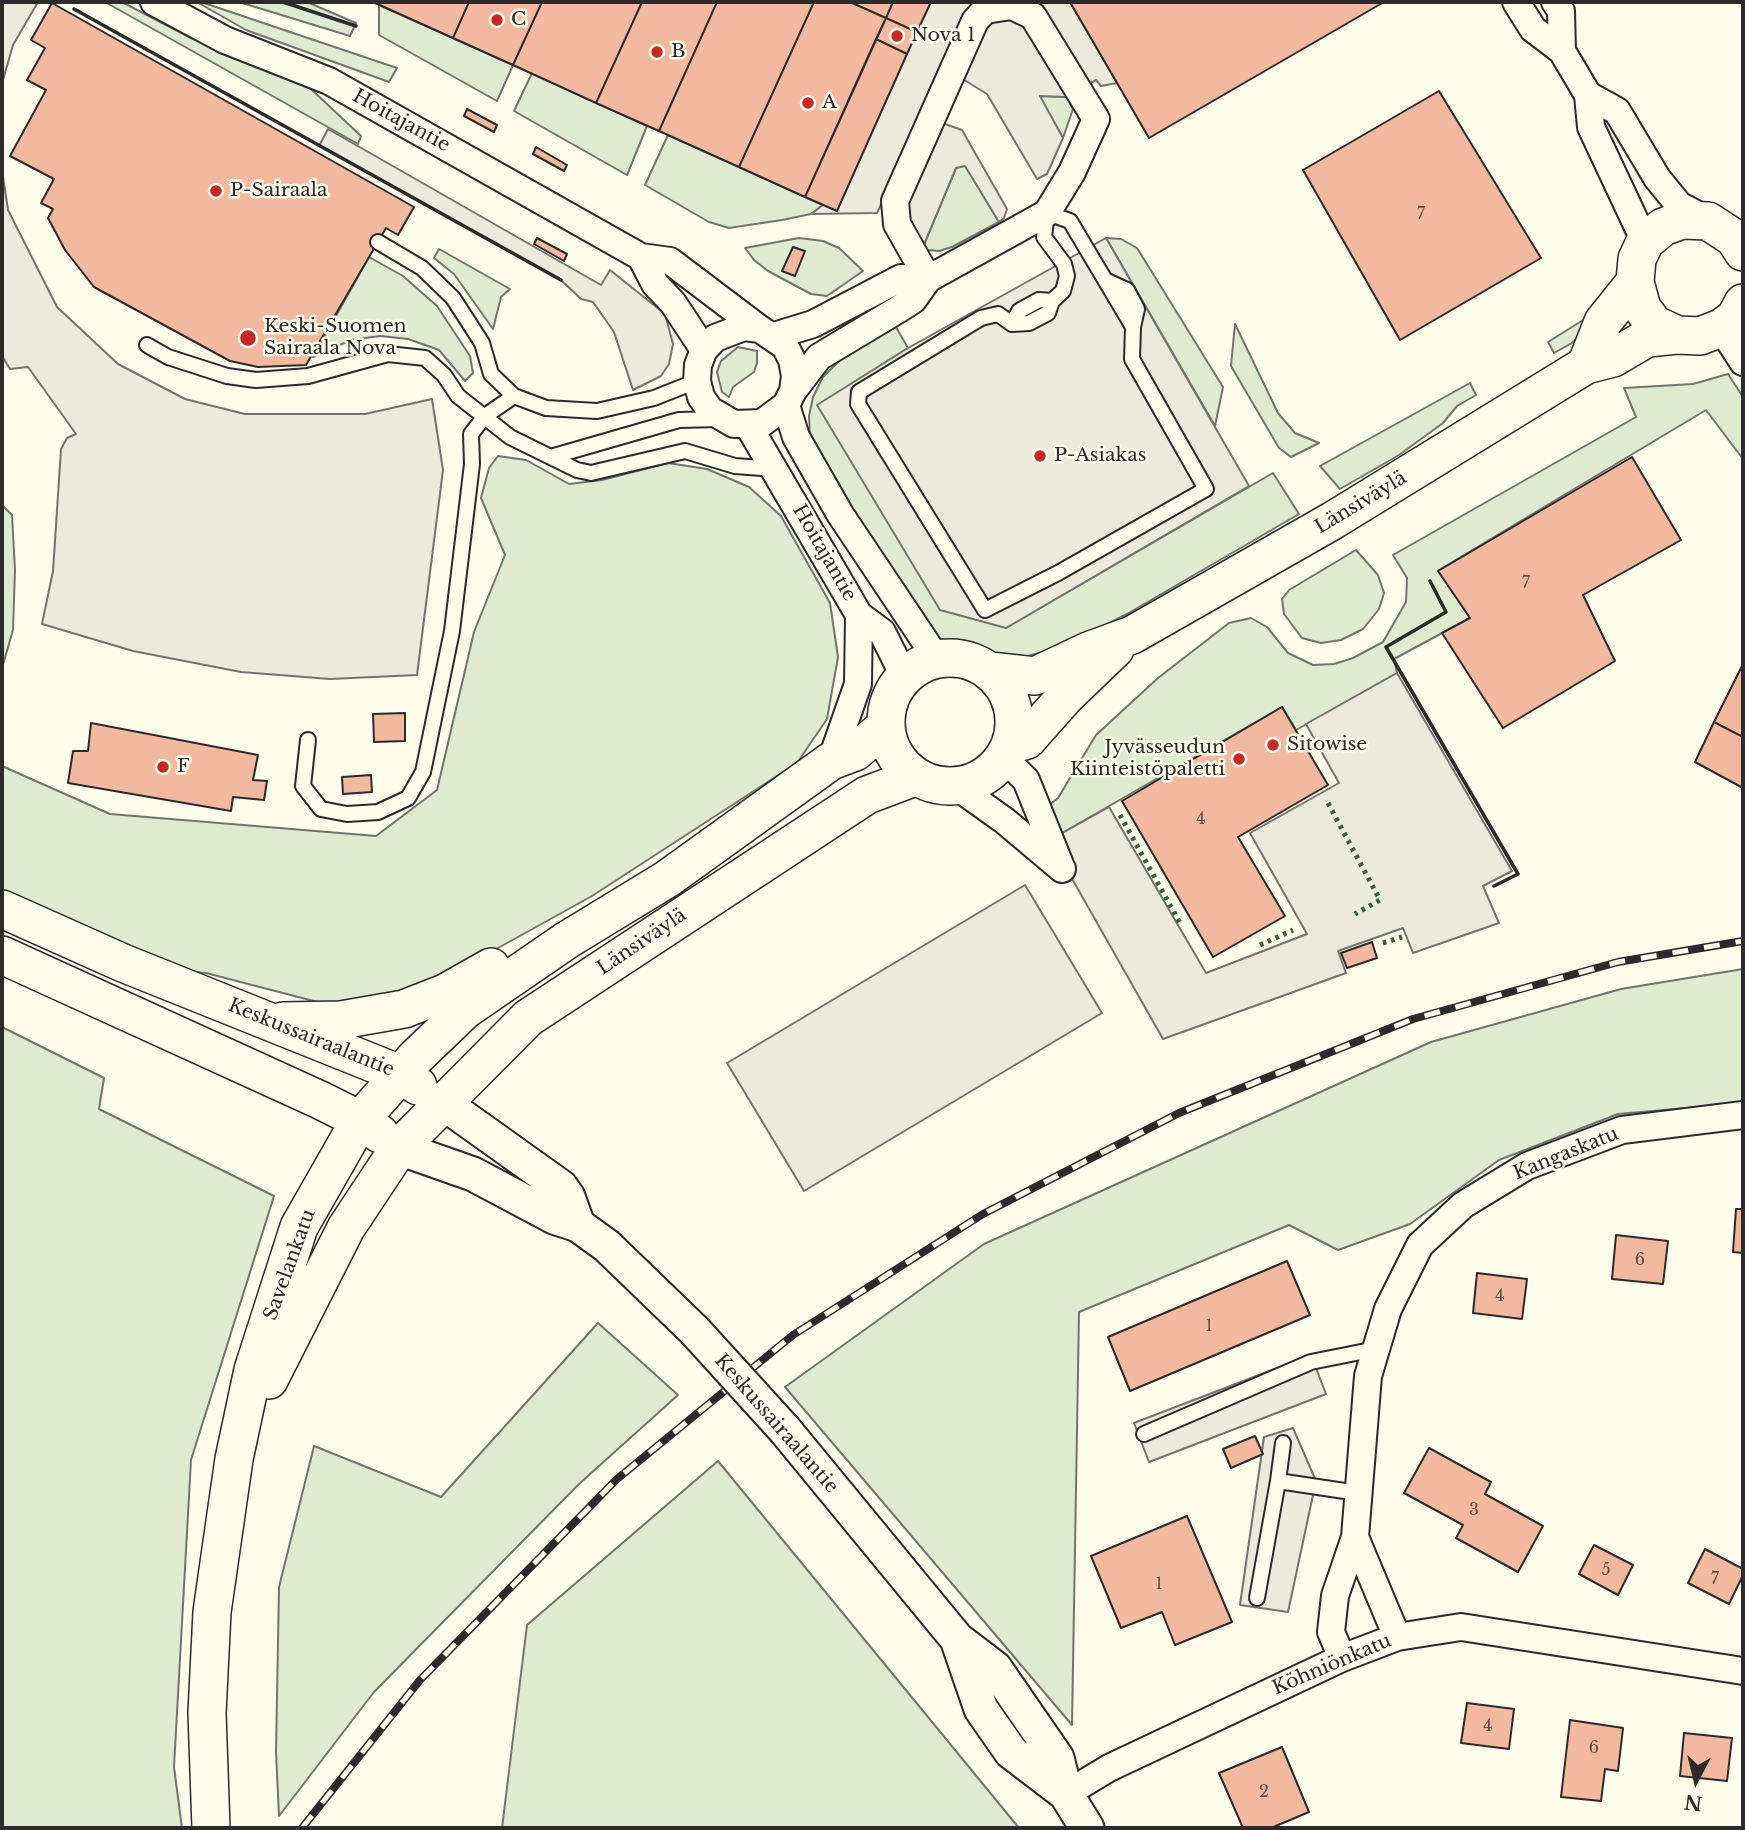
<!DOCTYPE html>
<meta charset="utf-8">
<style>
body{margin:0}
#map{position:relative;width:1745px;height:1830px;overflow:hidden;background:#fdfbea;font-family:"Libre Baskerville",serif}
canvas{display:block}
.frame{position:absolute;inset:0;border:4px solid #2b2b2b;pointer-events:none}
.north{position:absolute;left:1661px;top:1746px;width:70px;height:70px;-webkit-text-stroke:5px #fdfbea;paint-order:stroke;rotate:187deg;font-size:19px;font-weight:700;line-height:28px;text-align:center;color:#2b2b2b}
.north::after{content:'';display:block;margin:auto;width:24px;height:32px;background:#2b2b2b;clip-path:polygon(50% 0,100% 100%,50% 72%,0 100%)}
</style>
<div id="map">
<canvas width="1745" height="1830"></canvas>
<div class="frame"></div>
<div class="north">N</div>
</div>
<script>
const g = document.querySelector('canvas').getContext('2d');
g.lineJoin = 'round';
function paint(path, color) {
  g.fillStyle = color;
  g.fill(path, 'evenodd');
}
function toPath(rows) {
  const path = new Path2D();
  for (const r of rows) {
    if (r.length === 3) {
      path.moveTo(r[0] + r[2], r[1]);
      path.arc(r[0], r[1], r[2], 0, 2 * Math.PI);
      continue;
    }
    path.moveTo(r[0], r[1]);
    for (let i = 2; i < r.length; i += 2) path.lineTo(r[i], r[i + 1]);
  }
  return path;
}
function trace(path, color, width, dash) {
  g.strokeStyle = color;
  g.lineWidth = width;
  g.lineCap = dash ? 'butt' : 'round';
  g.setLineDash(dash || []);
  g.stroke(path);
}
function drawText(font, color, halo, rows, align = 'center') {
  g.font = font + ' "Libre Baskerville",serif';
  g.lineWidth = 5;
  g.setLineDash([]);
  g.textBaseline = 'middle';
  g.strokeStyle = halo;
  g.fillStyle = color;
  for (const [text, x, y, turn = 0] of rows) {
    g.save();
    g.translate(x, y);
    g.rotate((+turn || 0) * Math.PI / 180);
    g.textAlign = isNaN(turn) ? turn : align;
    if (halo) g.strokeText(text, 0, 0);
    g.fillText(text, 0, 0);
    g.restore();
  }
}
const green = toPath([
 [105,2,122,2,191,38,291,77,311,89,361,136,358,144,105,2],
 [197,2,201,2,397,68,389,82,246,30,197,2],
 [239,2,307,2,356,23,350,36,239,2],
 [379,5,513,65,497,101,379,35,379,5],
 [532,73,647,126,627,175,514,111,532,73],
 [1039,96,1067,97,1073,109,1063,138,1039,96],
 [668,135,823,205,811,214,782,220,729,228,709,222,645,185,668,135],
 [965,165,999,222,952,247,939,251,928,250,923,247,956,168,965,165],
 [799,238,823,241,839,248,863,271,827,296,811,294,768,271,754,260,745,248,799,238],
 [1106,238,1121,239,1137,248,1223,387,1215,426,1106,238],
 [439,249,510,289,501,297,493,329,454,274,434,258,439,249],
 [369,257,403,276,437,306,470,356,473,373,465,381,439,350,408,339,380,336,351,340,313,357,369,257],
 [1588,317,1593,321,1572,343,1554,353,1548,342,1588,317],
 [893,322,908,348,818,405,1006,628,1273,473,1299,514,1127,614,1062,647,1020,658,985,656,953,647,937,639,914,616,810,437,809,416,813,397,823,377,838,362,893,322],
 [1235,324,1278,413,1295,433,1319,443,1291,457,1279,448,1231,366,1235,324],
 [738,347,757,351,757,363,754,372,733,387,729,397,722,392,717,372,721,361,738,347],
 [1728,374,1743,397,1743,459,1706,410,1439,570,1470,618,1394,659,1397,673,1296,730,1282,707,1062,833,1049,805,1058,798,1096,735,1158,678,1229,623,1251,618,1267,627,1288,653,1313,665,1334,664,1353,658,1383,642,1406,602,1407,578,1393,555,1636,417,1624,388,1693,384,1728,374],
 [1470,383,1476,395,1457,406,1443,423,1399,455,1340,489,1320,466,1470,383],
 [498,456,526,460,569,484,602,480,668,463,707,469,749,487,781,516,830,603,838,657,827,719,797,763,592,896,471,963,382,999,329,1005,206,973,158,969,2,893,2,766,110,814,376,836,437,790,474,632,505,555,481,498,489,468,498,456],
 [2,505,12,515,15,570,13,630,2,668,2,505],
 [1356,550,1378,575,1384,593,1379,609,1363,629,1341,640,1321,643,1302,638,1284,614,1282,599,1289,590,1356,550],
 [1743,969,1743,1103,1618,1114,1499,1160,1410,1224,1338,1250,1289,1225,1079,1312,1072,1725,785,1387,984,1244,1431,1042,1621,989,1743,969],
 [2,1027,104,1078,99,1109,274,1196,191,1460,174,1767,182,1828,2,1828,2,1027],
 [598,1323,678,1395,579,1484,374,1692,279,1816,276,1752,279,1587,314,1446,441,1497,598,1323],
 [718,1461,1019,1828,502,1828,527,1625,718,1461]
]);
paint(green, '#deebd1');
trace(green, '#74746e', 2);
const parking = toPath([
 [2,2,38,2,13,45,3,80,2,106,2,2],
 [916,2,977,2,877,213,811,214,823,205,894,48,876,39,886,18,904,26,916,2],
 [1034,2,1070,2,1117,83,1101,86,1096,80,1086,85,1041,6,1034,2],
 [997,17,1012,18,1028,30,1067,97,1040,96,1063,138,1047,174,1037,179,987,94,961,78,986,24,997,17],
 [945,124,962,130,1007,209,1004,218,999,222,965,166,956,168,923,247,905,219,907,198,940,128,945,124],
 [328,129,601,285,610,270,665,314,673,344,669,364,661,376,633,390,614,332,593,302,581,299,561,280,319,146,328,129],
 [2,170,8,210,57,307,118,364,185,399,245,414,365,414,432,399,443,470,417,675,330,679,241,672,133,651,42,624,53,571,61,449,67,438,76,434,28,367,10,369,2,356,2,170],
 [1106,238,1249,486,1006,628,940,610,817,405,908,348,1106,238],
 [1397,673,1512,871,1483,886,1499,923,1413,953,1403,928,1338,951,1346,973,1163,1039,1050,840,1109,807,1206,973,1307,934,1250,833,1339,783,1306,724,1397,673],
 [1025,885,1102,1013,804,1191,727,1063,1025,885],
 [1311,1355,1326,1394,1149,1462,1134,1423,1311,1355],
 [1293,1428,1316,1481,1288,1612,1240,1605,1264,1437,1293,1428]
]);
paint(parking, '#eceadb');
trace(parking, '#74746e', 2);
const building = toPath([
 [373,2,469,2,453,38,373,2],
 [469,2,542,2,513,65,453,38,469,2],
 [542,2,642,2,596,103,513,65,542,2],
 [642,2,717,2,659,131,596,103,642,2],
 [717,2,814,2,739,167,659,131,717,2],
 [814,2,850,2,886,18,805,197,739,167,814,2],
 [850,2,893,2,886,18,850,2],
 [893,2,931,2,917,32,886,18,893,2],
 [1070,2,1384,2,1149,138,1070,2],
 [52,3,414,207,398,235,386,228,306,365,258,367,230,361,94,287,65,250,48,218,53,209,41,203,54,179,10,156,46,90,27,80,45,48,31,40,52,3],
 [886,18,917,32,907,54,876,39,886,18],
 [876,39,907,54,837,211,805,197,876,39],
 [1439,91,1541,258,1400,340,1303,170,1439,91],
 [467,109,497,125,494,132,464,116,467,109],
 [536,147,567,165,564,171,533,154,536,147],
 [537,238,567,254,564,261,534,244,537,238],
 [793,247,805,251,795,276,782,271,793,247],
 [1632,457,1681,540,1583,595,1615,661,1503,728,1442,633,1470,618,1438,571,1632,457],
 [1743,664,1743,737,1714,722,1743,664],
 [1282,707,1328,785,1238,837,1285,916,1213,957,1122,801,1282,707],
 [405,713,405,741,374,742,373,714,405,713],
 [1714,722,1743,737,1743,788,1695,762,1714,722],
 [91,723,258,755,253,780,267,781,264,800,233,797,231,811,68,783,73,751,88,751,91,723],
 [371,775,372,792,343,794,342,777,371,775],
 [1372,942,1377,958,1347,968,1341,953,1372,942],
 [1736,1209,1743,1209,1743,1253,1733,1252,1736,1209],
 [1616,1235,1668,1241,1663,1284,1612,1279,1616,1235],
 [1287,1261,1310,1315,1130,1391,1108,1337,1287,1261],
 [1477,1273,1527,1279,1522,1319,1473,1313,1477,1273],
 [1255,1436,1263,1454,1231,1468,1223,1449,1255,1436],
 [1429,1448,1491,1482,1485,1494,1543,1526,1518,1572,1456,1538,1463,1525,1404,1493,1429,1448],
 [1187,1516,1232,1622,1175,1645,1162,1612,1121,1628,1091,1556,1187,1516],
 [1594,1545,1633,1565,1618,1595,1579,1574,1594,1545],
 [1705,1549,1743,1569,1743,1575,1729,1604,1688,1583,1705,1549],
 [1467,1703,1514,1709,1509,1749,1461,1743,1467,1703],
 [1570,1720,1623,1728,1618,1771,1605,1769,1601,1801,1561,1797,1570,1720],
 [1684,1733,1732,1738,1727,1781,1680,1776,1684,1733],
 [1282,1747,1309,1812,1271,1828,1243,1828,1219,1773,1282,1747]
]);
paint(building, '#f2b8a0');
trace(building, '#2b2b2b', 2);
const service = toPath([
 [1047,213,1070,221,1133,327,1132,359,1206,489,1058,573,985,610,858,404,859,392,981,318,998,314,1012,324,1029,323,1048,313,1052,301,1063,291,1067,276,1064,264,1044,237,1047,213],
 [378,242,422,268,453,298,482,343,491,374,514,396,546,408,597,411,654,398,697,381],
 [1105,280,1127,290,1137,309,1133,327],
 [1012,324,1019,311,1039,300,1052,301],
 [147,345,168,357,227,376,256,380,308,376,388,354,425,358,444,375,458,396,510,437,577,470,591,473,685,451,735,466,775,469],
 [554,456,679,420,719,419],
 [308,740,303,786,321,809,347,814,378,812,408,798,423,772,452,631,472,464,471,434,485,416,514,396],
 [1144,1434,1311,1362,1376,1349],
 [1278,1481,1283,1443],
 [1257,1598,1278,1481,1358,1493]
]);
const minor = toPath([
 [154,2,225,40,329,81,641,257,670,261,760,329],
 [1516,2,1533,29,1562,51,1588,95,1591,127,1645,242],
 [1555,2,1561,11,1562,51],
 [1588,95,1617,111,1657,178,1679,205,1707,220],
 [641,257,655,284,673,303,704,350],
 [1721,328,1743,362],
 [774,336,813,324,901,278,928,279],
 [793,391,795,376,792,360,785,346,760,329,744,327,715,338,704,350,698,365,697,381,701,397,710,410,734,424,762,423,786,405,793,391,819,357,899,309,913,300,928,279,1047,213,1072,172,1096,119,1033,16,1012,6,985,10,975,21,895,201,897,224,928,279],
 [786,405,796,437,840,514,937,659],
 [748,425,859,615,882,632,904,676],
 [1003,757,1026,780,1061,867],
 [831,761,858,684,859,615],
 [956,786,1005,821,1062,869],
 [1355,1537,1397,1637],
 [1342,1658,1331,1632,1335,1596,1355,1537,1368,1376,1388,1309,1420,1245,1463,1205,1527,1166,1622,1130,1743,1115],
 [1066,1794,1109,1768,1342,1658,1397,1637,1461,1627,1743,1671]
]);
const tertiary = toPath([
 [442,1102,561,1187,568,1197,578,1225],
 [399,1148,473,1174,554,1217,578,1225,607,1246,695,1331],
 [785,1430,957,1639,995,1668,1057,1758,1066,1794,1087,1828],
 [957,1639,981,1709,1011,1752,1066,1794]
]);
const secondary = toPath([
 [1743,252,1734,238,1708,221,1682,220,1663,227,1645,242,1637,259,1635,282,1642,308,1654,324,1677,335,1700,336,1721,328,1735,318,1743,303],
 [1586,365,1603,322,1635,282],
 [950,722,64],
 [990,671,1035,676,1088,651,1132,635,1332,521,1586,365,1613,358,1647,338,1677,335],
 [1010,745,1027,740,1065,697,1115,649],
 [2,909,123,963,400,1074,418,1086],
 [2,955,320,1100,360,1120,380,1134],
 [283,1021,341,1020,404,1009,445,993,491,967],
 [269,1380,346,1228,399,1148,528,1018,867,795,915,777],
 [211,1828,207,1713,212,1612,234,1459,253,1370,299,1227,360,1120,415,1058,465,1010,567,940,667,879,831,761,855,752,885,727]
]);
trace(service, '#2b2b2b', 18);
trace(minor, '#2b2b2b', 30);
trace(tertiary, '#2b2b2b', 37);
trace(secondary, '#2b2b2b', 40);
trace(service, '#fdfbea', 14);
trace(minor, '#fdfbea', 26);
trace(tertiary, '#fdfbea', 33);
trace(secondary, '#fdfbea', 37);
const rail = toPath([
 [302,1828,420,1680,617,1479,793,1335,983,1214,1179,1113,1413,1019,1618,962,1743,941]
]);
trace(rail, '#2b2b2b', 8);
trace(rail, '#fdfbea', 5, [16]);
const tertiaryBridge = toPath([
 [695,1331,785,1430]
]);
trace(tertiaryBridge, '#2b2b2b', 37, []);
trace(tertiaryBridge, '#fdfbea', 33);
trace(toPath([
 [1328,803,1380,900,1355,914],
 [1120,815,1180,923],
 [1383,943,1402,937],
 [1260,945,1293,930]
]), '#34623c', 5, [3.5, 5]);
trace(toPath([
 [283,2,356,26],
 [74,9,561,280],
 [1430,581,1446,612,1386,647,1518,874,1494,886]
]), '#2b2b2b', 3.5);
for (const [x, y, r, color] of [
 [497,20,7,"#c62828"],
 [897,36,7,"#c62828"],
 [657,52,7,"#c62828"],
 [808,103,7,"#c62828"],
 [216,191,7,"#c62828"],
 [248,338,9,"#c62828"],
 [1040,456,7,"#c62828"],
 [1273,745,7,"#c62828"],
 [1239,759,7,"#c62828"],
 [163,767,7,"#c62828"]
]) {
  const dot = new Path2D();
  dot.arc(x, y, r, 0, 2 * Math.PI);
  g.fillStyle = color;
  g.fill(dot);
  trace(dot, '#fdfbea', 2.5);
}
drawText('16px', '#5d4e48', null, [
 ["7",1421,214],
 ["7",1526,583],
 ["4",1201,819],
 ["6",1640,1260],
 ["4",1500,1296],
 ["1",1209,1326],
 ["3",1474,1510],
 ["5",1606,1570],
 ["7",1715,1579],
 ["1",1159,1584],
 ["4",1488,1726],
 ["6",1594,1748],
 ["2",1264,1792]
]);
drawText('19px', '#2b2b2b', '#fdfbea', [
 ["C",511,20],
 ["Nova 1",911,36],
 ["B",671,52],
 ["A",822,103],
 ["P-Sairaala",230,191],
 ["Keski-Suomen",264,327],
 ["Sairaala Nova",264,349],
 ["P-Asiakas",1054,456],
 ["Sitowise",1287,745],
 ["Jyvässeudun",1225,748,"right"],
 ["Kiinteistöpaletti",1225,770,"right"],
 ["F",177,767]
], 'left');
drawText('19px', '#2b2b2b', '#fdfbea', [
 ["Hoitajantie",401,121,29],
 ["Länsiväylä",1361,503,-31],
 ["Hoitajantie",824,553,60],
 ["Länsiväylä",642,942,-34],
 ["Keskussairaalantie",311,1038,22],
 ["Kangaskatu",1566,1154,-22],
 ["Savelankatu",290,1265,-70],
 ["Keskussairaalantie",776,1424,49],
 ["Köhniönkatu",1332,1665,-23]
]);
</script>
